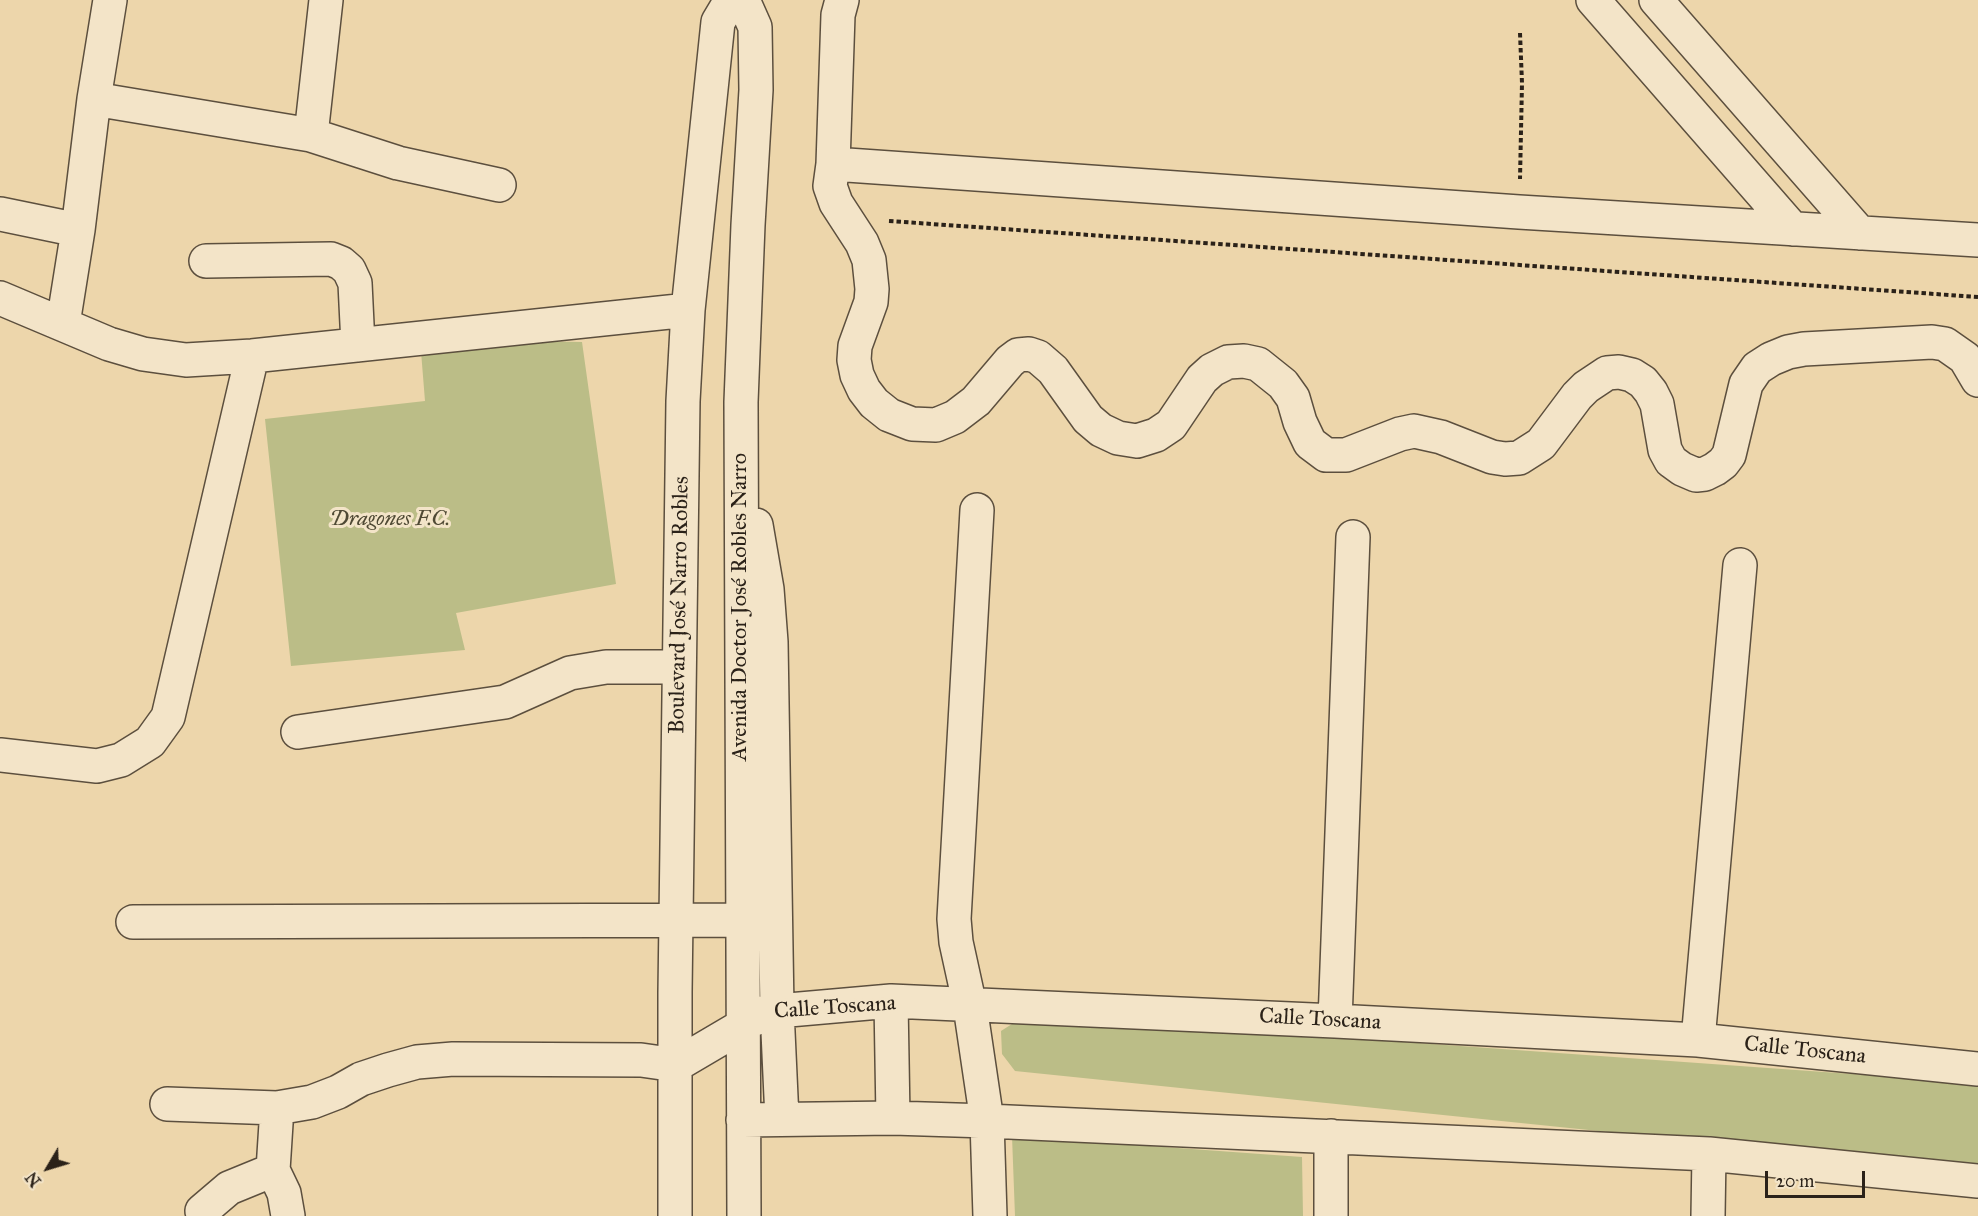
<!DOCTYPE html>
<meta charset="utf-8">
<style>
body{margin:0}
#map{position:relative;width:1978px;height:1216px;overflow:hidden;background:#edd6ab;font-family:"IM FELL Great Primer",serif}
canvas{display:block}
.north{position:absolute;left:18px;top:1138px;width:60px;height:60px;-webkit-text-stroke:4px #f3e4c8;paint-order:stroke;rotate:232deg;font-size:16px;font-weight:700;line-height:24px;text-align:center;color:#2b2219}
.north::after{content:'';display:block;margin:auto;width:21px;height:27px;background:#2b2219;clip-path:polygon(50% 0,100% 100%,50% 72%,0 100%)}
.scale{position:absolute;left:1765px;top:1171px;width:100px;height:27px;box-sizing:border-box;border:3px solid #2b2219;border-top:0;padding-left:8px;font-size:18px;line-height:21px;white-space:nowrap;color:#2b2219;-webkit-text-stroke:4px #f3e4c8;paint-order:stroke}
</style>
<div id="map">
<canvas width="1978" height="1216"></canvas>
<div class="north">N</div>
<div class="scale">20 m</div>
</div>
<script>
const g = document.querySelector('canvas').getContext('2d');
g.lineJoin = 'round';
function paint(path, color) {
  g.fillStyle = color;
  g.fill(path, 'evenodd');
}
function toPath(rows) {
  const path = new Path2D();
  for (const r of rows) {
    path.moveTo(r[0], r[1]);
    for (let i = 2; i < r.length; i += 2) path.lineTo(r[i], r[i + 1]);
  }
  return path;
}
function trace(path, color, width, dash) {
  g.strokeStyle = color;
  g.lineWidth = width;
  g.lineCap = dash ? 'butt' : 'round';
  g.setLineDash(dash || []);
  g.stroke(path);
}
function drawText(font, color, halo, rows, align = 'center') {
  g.font = font + ' "IM FELL Great Primer",serif';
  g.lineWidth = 6;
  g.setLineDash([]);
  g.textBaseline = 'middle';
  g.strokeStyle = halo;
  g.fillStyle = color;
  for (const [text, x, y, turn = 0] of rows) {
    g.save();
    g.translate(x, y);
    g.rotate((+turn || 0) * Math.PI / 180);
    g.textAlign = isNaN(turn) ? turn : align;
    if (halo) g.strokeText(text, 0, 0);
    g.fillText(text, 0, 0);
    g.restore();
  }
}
paint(toPath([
 [420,339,582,342,616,584,456,613,465,650,291,666,265,419,425,401],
 [1026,1015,1978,1083,1978,1170,1015,1071,1002,1054,1001,1031],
 [1012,1136,1302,1157,1303,1216,1015,1216]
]), '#bbbd87');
const minor = toPath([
 [743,0,755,27,756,90,748,225,741,402,744,1216],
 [842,0,838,15,833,164,830,186,836,203,862,243,869,260,872,289,871,302,855,346,854,360,857,375,864,390,874,403,889,415,912,424,936,425,955,417,976,401,1010,361,1018,355,1029,354,1038,357,1053,370,1088,419,1101,430,1118,438,1137,441,1156,435,1171,425,1202,379,1212,370,1228,362,1244,361,1258,364,1283,384,1293,398,1300,422,1310,443,1326,455,1346,455,1400,434,1414,431,1441,437,1492,457,1505,459,1519,458,1541,444,1577,396,1586,387,1607,373,1619,372,1632,375,1643,382,1651,392,1657,404,1665,450,1671,461,1682,469,1696,475,1705,474,1715,469,1723,463,1729,455,1746,384,1757,368,1771,359,1788,352,1804,349,1932,342,1945,344,1965,358,1978,380],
 [1593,0,1793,229],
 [1656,0,1860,233],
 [94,99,311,135,398,163,499,185],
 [311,135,326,0],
 [833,164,1519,212,1978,240],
 [0,214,78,230,94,99,110,0],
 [206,261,331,259,341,263,349,270,355,283,358,345],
 [0,298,109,344,143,354,186,360,252,356,688,310],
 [63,324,78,230],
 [977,510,954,919,956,942,970,1006,987,1121,990,1216],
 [756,525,767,589,771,642,777,1010,782,1119],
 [298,732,505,702,570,673,606,667,678,667],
 [0,755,97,766,121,760,150,742,168,717,252,356],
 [133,922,742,920],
 [891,1001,893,1118],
 [1335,1021,1353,537],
 [1698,1040,1740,565],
 [167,1104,277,1108,312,1102,338,1092,361,1079,388,1070,417,1062,453,1059,641,1060,676,1065,766,1012,891,1001,1335,1021,1698,1040,1978,1069],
 [277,1108,273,1170,284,1193,288,1216],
 [743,1120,893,1118,987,1121,1709,1154,1978,1181],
 [1331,1136,1331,1216],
 [202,1211,229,1188,273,1170],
 [675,1216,675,992,683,401,688,310,718,22,731,0],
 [1708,1216,1709,1154]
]);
trace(minor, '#5c4f3e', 36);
trace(toPath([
 [1520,33,1522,83,1520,179],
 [889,221,1978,297]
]), '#2b2219', 4, [4.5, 3]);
trace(minor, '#f3e4c8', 33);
drawText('italic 22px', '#4f4934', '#f3e4c8', [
 ["Dragones F.C.",390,520]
]);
drawText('22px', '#2b2219', '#f3e4c8', [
 ["Boulevard José Narro Robles",680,605,-89],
 ["Avenida Doctor José Robles Narro",741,607,-90],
 ["Calle Toscana",835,1008,-4],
 ["Calle Toscana",1320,1020,3],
 ["Calle Toscana",1805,1051,6]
]);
</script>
